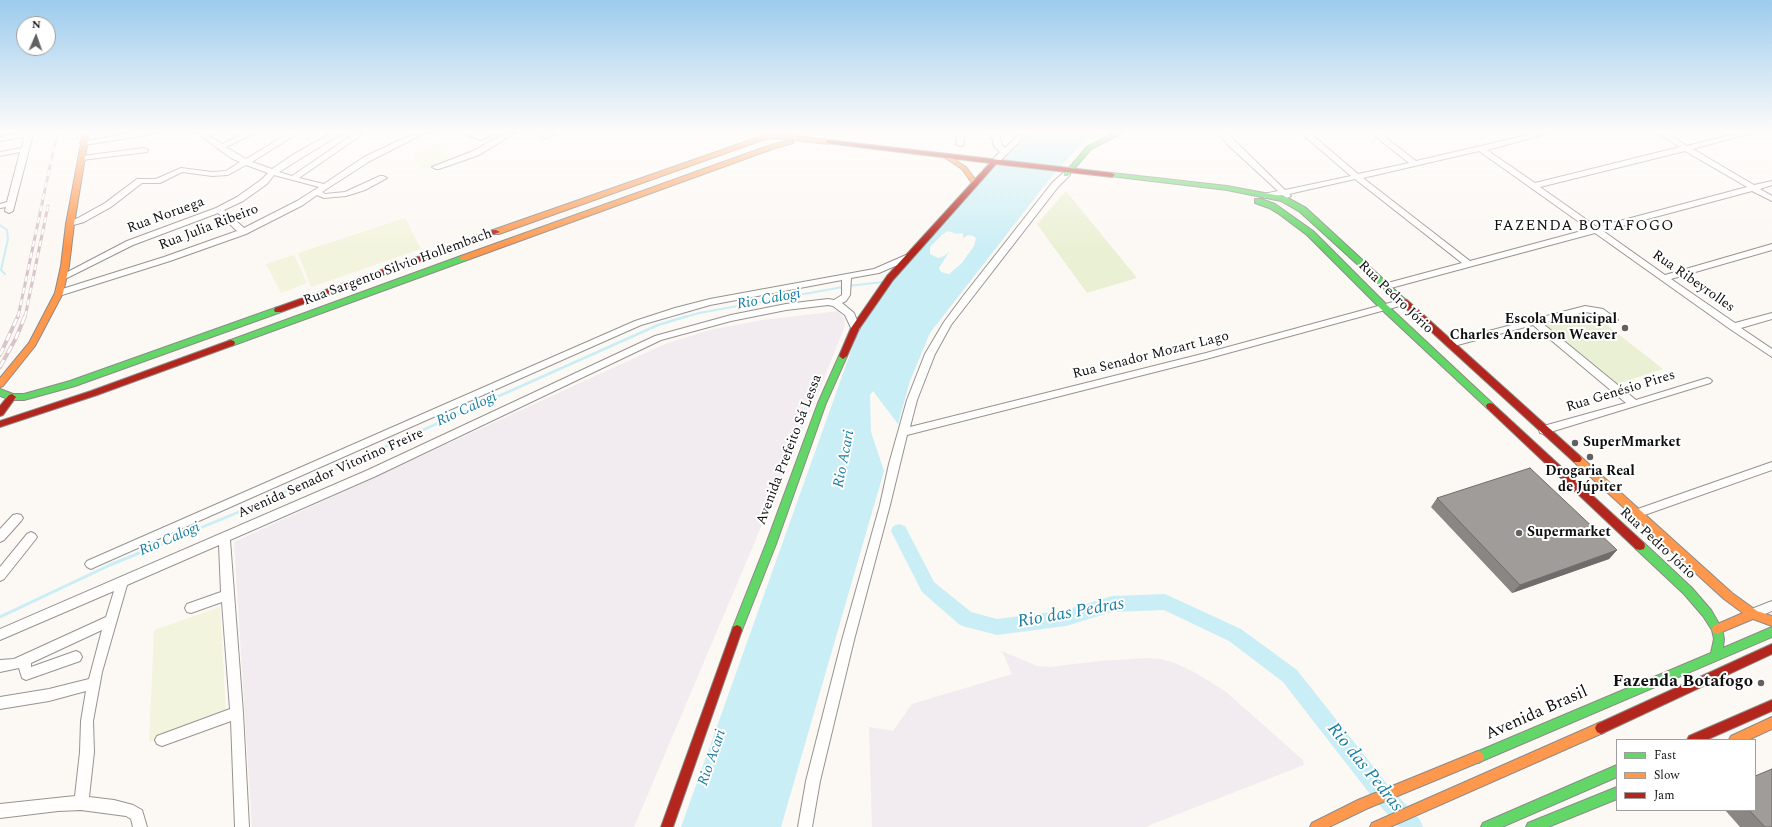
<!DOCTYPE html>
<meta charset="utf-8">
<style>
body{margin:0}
#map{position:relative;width:1772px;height:827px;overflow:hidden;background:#fcf8f4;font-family:Spectral,serif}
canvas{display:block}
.legend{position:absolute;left:1616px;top:739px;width:140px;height:72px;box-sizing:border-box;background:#fff;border:1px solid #9f9f9f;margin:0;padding:5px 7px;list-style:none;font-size:12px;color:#0f0f0f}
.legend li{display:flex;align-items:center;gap:8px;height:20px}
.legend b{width:20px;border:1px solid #9f9f9f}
.north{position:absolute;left:16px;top:16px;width:40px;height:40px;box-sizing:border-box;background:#fff;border:1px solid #9f9f9f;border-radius:50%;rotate:2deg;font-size:11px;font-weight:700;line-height:16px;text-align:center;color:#0f0f0f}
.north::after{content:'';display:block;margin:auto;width:14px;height:18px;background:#62615f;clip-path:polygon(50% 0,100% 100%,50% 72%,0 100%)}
</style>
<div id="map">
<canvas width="1772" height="827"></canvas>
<ul class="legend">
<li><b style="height:5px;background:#63d668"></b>Fast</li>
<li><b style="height:5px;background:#ff974d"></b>Slow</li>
<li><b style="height:5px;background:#b3261e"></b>Jam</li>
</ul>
<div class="north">N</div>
</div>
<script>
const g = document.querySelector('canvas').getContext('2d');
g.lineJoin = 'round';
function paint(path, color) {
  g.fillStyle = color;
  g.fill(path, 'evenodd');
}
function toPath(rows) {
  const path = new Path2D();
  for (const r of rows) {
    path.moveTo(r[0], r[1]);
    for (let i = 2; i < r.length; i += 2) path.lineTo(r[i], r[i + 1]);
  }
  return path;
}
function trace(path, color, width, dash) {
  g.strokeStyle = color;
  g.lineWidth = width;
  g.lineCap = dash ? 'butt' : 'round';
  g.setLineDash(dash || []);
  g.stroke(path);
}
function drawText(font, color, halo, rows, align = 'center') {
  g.font = font + ' Spectral,serif';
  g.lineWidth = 4;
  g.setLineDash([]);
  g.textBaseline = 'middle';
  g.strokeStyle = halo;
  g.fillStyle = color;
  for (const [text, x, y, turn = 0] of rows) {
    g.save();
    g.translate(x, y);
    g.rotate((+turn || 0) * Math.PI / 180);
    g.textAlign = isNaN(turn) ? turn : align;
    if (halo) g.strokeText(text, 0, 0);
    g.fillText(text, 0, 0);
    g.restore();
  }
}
paint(toPath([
 [839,311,845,320,844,328,820,388,634,827,252,827,234,542,665,344,710,330,762,320],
 [1002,651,1037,666,1050,667,1100,661,1148,658,1161,659,1175,663,1194,672,1225,691,1303,760,1304,765,1145,827,872,827,869,727,893,731,912,704,1012,674]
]), '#f2ecf0');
paint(toPath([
 [1066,191,1137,278,1087,293,1037,224],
 [1583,311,1589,311,1663,369,1617,384,1609,381,1541,325,1543,322]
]), '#eaf0d4');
paint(toPath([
 [438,143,450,160,422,169,412,154],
 [405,218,421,249,311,287,298,253],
 [294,255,307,283,281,293,266,264],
 [220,607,226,712,149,742,154,630]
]), '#f3f4de');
paint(toPath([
 [1031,133,1102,133,1077,148,1052,176,930,333,910,381,898,424,873,391,870,395,871,432,884,471,781,827,681,827,860,326,893,281,990,172],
 [948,231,957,234,963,233,963,238,968,235,973,236,976,238,974,246,962,263,949,274,941,272,939,268,949,252,944,256,938,258,930,254,930,247,942,235]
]), '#caeef5');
trace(toPath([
 [0,225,7,230,8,239,1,270,5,274],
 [848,286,883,282],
 [685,317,699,313,843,287]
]), '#caeef5', 2);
trace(toPath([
 [159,545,246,509,658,325,688,316]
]), '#caeef5', 2.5);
trace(toPath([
 [0,617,110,565,161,544]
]), '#caeef5', 3);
paint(toPath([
 [899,524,905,526,934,582,971,612,997,619,1066,610,1112,596,1165,594,1241,629,1297,670,1387,784,1420,820,1423,827,1399,827,1373,798,1283,682,1229,641,1164,610,1112,612,1066,626,997,635,966,627,960,625,922,592,891,531,893,526,899,524]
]), '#caeef5');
const street = toPath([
 [21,133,33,134,13,211,9,213,5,211,6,207,0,208,0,204,7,202,20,152,0,156,0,152,22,148,24,137,0,141,0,137,21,133],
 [134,133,153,133,149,135,84,145,80,143,84,141,134,133],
 [197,133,206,133,222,144,245,133,255,133,226,147,246,159,289,133,298,133,252,162,272,169,294,154,332,133,342,133,279,172,292,176,355,133,364,133,299,178,324,184,364,157,415,133,425,133,370,161,322,192,325,194,345,192,380,176,383,176,387,178,365,190,346,196,324,198,317,195,303,205,246,234,170,261,62,295,56,295,55,293,56,291,164,257,237,231,218,213,133,245,67,278,64,279,60,276,127,241,216,208,237,197,261,180,268,173,246,165,228,175,212,176,182,172,160,183,142,183,111,207,84,222,70,226,67,226,67,222,78,218,105,203,137,179,156,179,181,168,212,172,226,171,240,162,231,158,197,133],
 [274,175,319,187,297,201,244,228,224,210,243,201,267,184,274,175],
 [461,133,473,133,481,135,486,133,496,133,481,140,461,133],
 [505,133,515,133,479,155,439,169,436,169,432,167,473,151,505,133],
 [536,133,557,133,545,138,536,133],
 [957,133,965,133,963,146,960,146,956,144,957,133],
 [991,133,999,133,1002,145,1005,148,1020,133,1028,133,998,163,995,163,991,161,1000,152,994,146,991,133],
 [1219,133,1227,133,1285,190,1351,176,1301,133,1310,133,1358,174,1409,163,1371,133,1380,133,1416,161,1536,133,1550,133,1487,150,1535,183,1680,147,1657,133,1666,133,1687,146,1738,133,1751,133,1693,149,1754,185,1772,181,1772,185,1760,189,1772,196,1772,201,1752,191,1603,231,1665,275,1772,244,1772,250,1671,279,1735,323,1772,313,1772,319,1741,328,1772,349,1772,357,1730,329,1595,233,1387,289,1384,288,1383,286,1384,284,1462,263,1355,179,1289,194,1291,196,1287,198,1282,195,1264,198,1264,194,1278,191,1227,144,1219,133],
 [1479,151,1589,229,1470,261,1363,178,1479,151],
 [1685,151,1747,187,1597,227,1540,187,1685,151],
 [144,148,148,150,147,152,82,160,78,158,82,156,144,148],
 [1063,173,1069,173,1070,175,1058,187,951,325,935,354,917,400,910,427,1206,353,1404,299,1408,302,1407,304,1206,359,907,435,890,505,854,640,820,781,812,827,798,827,806,781,842,640,880,505,889,464,907,400,925,354,944,322,964,295,1052,183,1063,173],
 [906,255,909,256,910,258,909,260,879,273,851,278,850,295,846,301,842,303,854,313,860,328,858,330,852,330,845,315,833,306,828,305,786,310,731,321,661,340,376,476,230,540,243,713,249,827,235,827,231,721,162,746,157,744,155,740,157,736,230,709,222,602,191,613,187,612,185,608,187,604,221,592,219,545,127,585,102,672,93,721,94,752,89,797,114,800,133,805,142,810,147,827,133,827,131,819,126,816,81,810,58,811,0,818,0,804,75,796,80,752,81,721,86,691,49,701,0,709,0,697,49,689,89,679,102,630,31,663,31,667,76,651,80,653,82,657,80,661,26,680,22,678,19,668,0,672,0,660,14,659,106,617,114,591,0,640,0,629,368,470,655,336,731,315,786,304,828,299,834,300,842,295,842,280,710,305,641,325,95,567,91,569,87,567,85,564,87,561,635,321,675,308,710,299,874,269,906,255],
 [1585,306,1603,309,1618,320,1613,323,1598,314,1585,312,1542,323,1636,400,1707,378,1710,379,1712,381,1710,383,1544,434,1540,433,1539,430,1540,427,1626,403,1533,325,1450,347,1445,344,1450,341,1585,306],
 [1772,462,1772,470,1636,518,1632,517,1631,514,1632,511,1772,462],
 [17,514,21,515,23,518,21,521,4,540,0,542,0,529,13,515,17,514],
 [31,532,35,534,37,537,35,540,4,579,0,581,0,567,27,534,31,532],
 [1772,601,1772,611,1753,619,1749,618,1747,614,1749,610,1772,601]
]);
const fast = toPath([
 [1114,133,1122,133,1091,149,1068,176,1064,176,1064,174,1087,147,1114,133],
 [1112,173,1227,186,1286,197,1306,208,1408,302,1407,304,1401,304,1300,212,1281,201,1227,190,1110,176,1110,174,1112,173],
 [1255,199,1261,199,1275,204,1313,231,1387,305,1493,404,1494,406,1493,408,1487,408,1381,309,1307,235,1279,214,1269,208,1255,203,1255,199],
 [461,256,467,256,468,258,467,260,234,345,231,346,227,343,228,341,461,256],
 [278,307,282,310,281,312,75,386,24,400,12,400,0,396,0,389,13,394,24,394,70,381,278,307],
 [843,353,847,356,826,403,776,544,742,630,741,633,737,635,733,633,732,630,766,544,818,403,839,356,843,353],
 [1640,542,1644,543,1692,588,1711,610,1722,629,1724,639,1723,648,1772,627,1772,637,1482,761,1478,763,1474,761,1472,757,1474,753,1711,653,1714,639,1712,630,1703,616,1684,594,1636,549,1635,546,1636,543,1640,542],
 [1617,765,1617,777,1502,827,1481,827,1483,823,1617,765],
 [1617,787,1617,799,1548,827,1526,827,1528,823,1617,787]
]);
const slow = toPath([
 [83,133,89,133,74,224,69,266,63,293,35,346,3,386,0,387,0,378,29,343,55,293,61,266,66,224,83,133],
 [777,134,828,140,831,142,828,144,777,138,765,139,499,234,496,234,492,232,493,230,762,136,777,134],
 [791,140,793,141,793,143,775,148,467,260,461,260,460,258,461,256,771,145,791,140],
 [949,156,966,167,977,182,976,183,972,183,962,169,947,159,946,158,949,156],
 [1577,455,1580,456,1732,593,1757,611,1772,616,1772,626,1753,619,1717,634,1713,632,1712,629,1713,626,1743,613,1724,599,1574,462,1572,459,1574,456,1577,455],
 [1772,717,1772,729,1748,740,1729,740,1731,736,1772,717],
 [1601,722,1605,724,1607,728,1605,732,1390,827,1370,827,1372,823,1601,722],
 [1478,751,1482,753,1484,757,1482,761,1366,809,1329,827,1310,827,1312,823,1358,800,1478,751]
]);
const jam = toPath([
 [828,140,1112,173,1115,175,1112,177,996,164,893,280,859,329,847,356,843,359,839,356,851,328,887,276,990,163,826,143,826,141,828,140],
 [493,230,496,230,500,232,281,312,275,312,274,310,275,308,493,230],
 [1404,299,1407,300,1580,456,1582,459,1580,462,1574,462,1401,304,1400,302,1401,300,1404,299],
 [231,340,234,341,235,343,234,345,97,395,0,427,0,421,91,391,231,340],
 [12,394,16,397,3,415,0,416,0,406,9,395,12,394],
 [1490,403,1493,404,1644,543,1645,546,1644,549,1640,550,1636,549,1487,408,1486,406,1487,404,1490,403],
 [737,625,741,627,742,630,673,827,661,827,732,630,733,627,737,625],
 [1772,644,1772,654,1605,732,1601,734,1597,732,1595,728,1597,724,1772,644],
 [1772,700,1772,711,1706,740,1687,740,1689,736,1772,700]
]);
trace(street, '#969492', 2);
trace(fast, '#8c8b89', 2);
trace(slow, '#8c8b89', 2);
trace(jam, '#8c8b89', 2);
paint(street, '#fffefd');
paint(fast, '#63d668');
paint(slow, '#ff974d');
paint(jam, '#b3261e');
const railFar1 = toPath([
 [18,317,57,133],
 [25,317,48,206]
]);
const rail = toPath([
 [0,355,18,316],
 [0,367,16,338,25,316]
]);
trace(railFar1, '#d8c5c9', 3);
trace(rail, '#d8c5c9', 4);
trace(railFar1, '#fff', 2, [6]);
trace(rail, '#fff', 2.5, [8]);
paint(toPath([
 [1437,498,1617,550,1609,559,1512,593,1431,507],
 [1725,810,1755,810,1772,827,1740,827]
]), '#898684');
paint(toPath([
 [1617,550,1609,559,1512,593,1520,585]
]), '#6f6d6b');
const building = toPath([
 [1530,468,1617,550,1520,585,1437,498,1530,468],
 [1772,769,1772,827,1765,827,1749,810,1755,810,1755,776,1772,769]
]);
paint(building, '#9f9c99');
trace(building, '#6f6d6b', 1);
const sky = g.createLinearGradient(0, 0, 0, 249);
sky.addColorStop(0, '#9ccbed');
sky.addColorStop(0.53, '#fefcfa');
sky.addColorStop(1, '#fefcfa00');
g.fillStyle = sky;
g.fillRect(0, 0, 1772, 249);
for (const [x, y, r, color] of [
 [1625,328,4,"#62615f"],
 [1575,443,4,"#62615f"],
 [1590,457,4,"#62615f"],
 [1519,533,4,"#62615f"],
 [1761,683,4,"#62615f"]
]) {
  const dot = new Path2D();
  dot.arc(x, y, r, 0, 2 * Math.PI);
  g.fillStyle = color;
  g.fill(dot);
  trace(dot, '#fff', 1.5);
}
drawText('14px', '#0f0f0f', '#fff', [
 ["Rua Noruega",166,216,-20],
 ["Rua Julia Ribeiro",209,228,-21],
 ["Rua Sargento Silvio Hollembach",398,268,-20],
 ["Rua Ribeyrolles",1693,282,35],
 ["Rua Pedro Jório",1395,298,44],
 ["Rua Senador Mozart Lago",1151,356,-14],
 ["Rua Genésio Pires",1621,392,-17],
 ["Avenida Prefeito Sá Lessa",790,450,-69],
 ["Avenida Senador Vitorino Freire",331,474,-24],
 ["Rua Pedro Jório",1657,544,43]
]);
drawText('bold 14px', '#0f0f0f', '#fff', [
 ["Escola Municipal",1617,320,"right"],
 ["Charles Anderson Weaver",1617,336,"right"],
 ["SuperMmarket",1583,443],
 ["Drogaria Real",1590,472,"center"],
 ["de Júpiter",1590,488,"center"],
 ["Supermarket",1527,533]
], 'left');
g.letterSpacing = '1px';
drawText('15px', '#0f0f0f', '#fff', [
 ["FAZENDA BOTAFOGO",1584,227]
]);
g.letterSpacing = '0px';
drawText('italic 15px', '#187ea0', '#fff', [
 ["Rio Calogi",769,300,-10],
 ["Rio Calogi",467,410,-24],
 ["Rio Acari",845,459,-79],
 ["Rio Calogi",170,540,-23],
 ["Rio Acari",713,758,-71]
]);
drawText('bold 17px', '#0f0f0f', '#fff', [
 ["Fazenda Botafogo",1753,683]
], 'right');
drawText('17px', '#0f0f0f', '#fff', [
 ["Avenida Brasil",1537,714,-24]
]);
drawText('italic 18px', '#187ea0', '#fff', [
 ["Rio das Pedras",1071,614,-10],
 ["Rio das Pedras",1364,768,51]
]);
</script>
